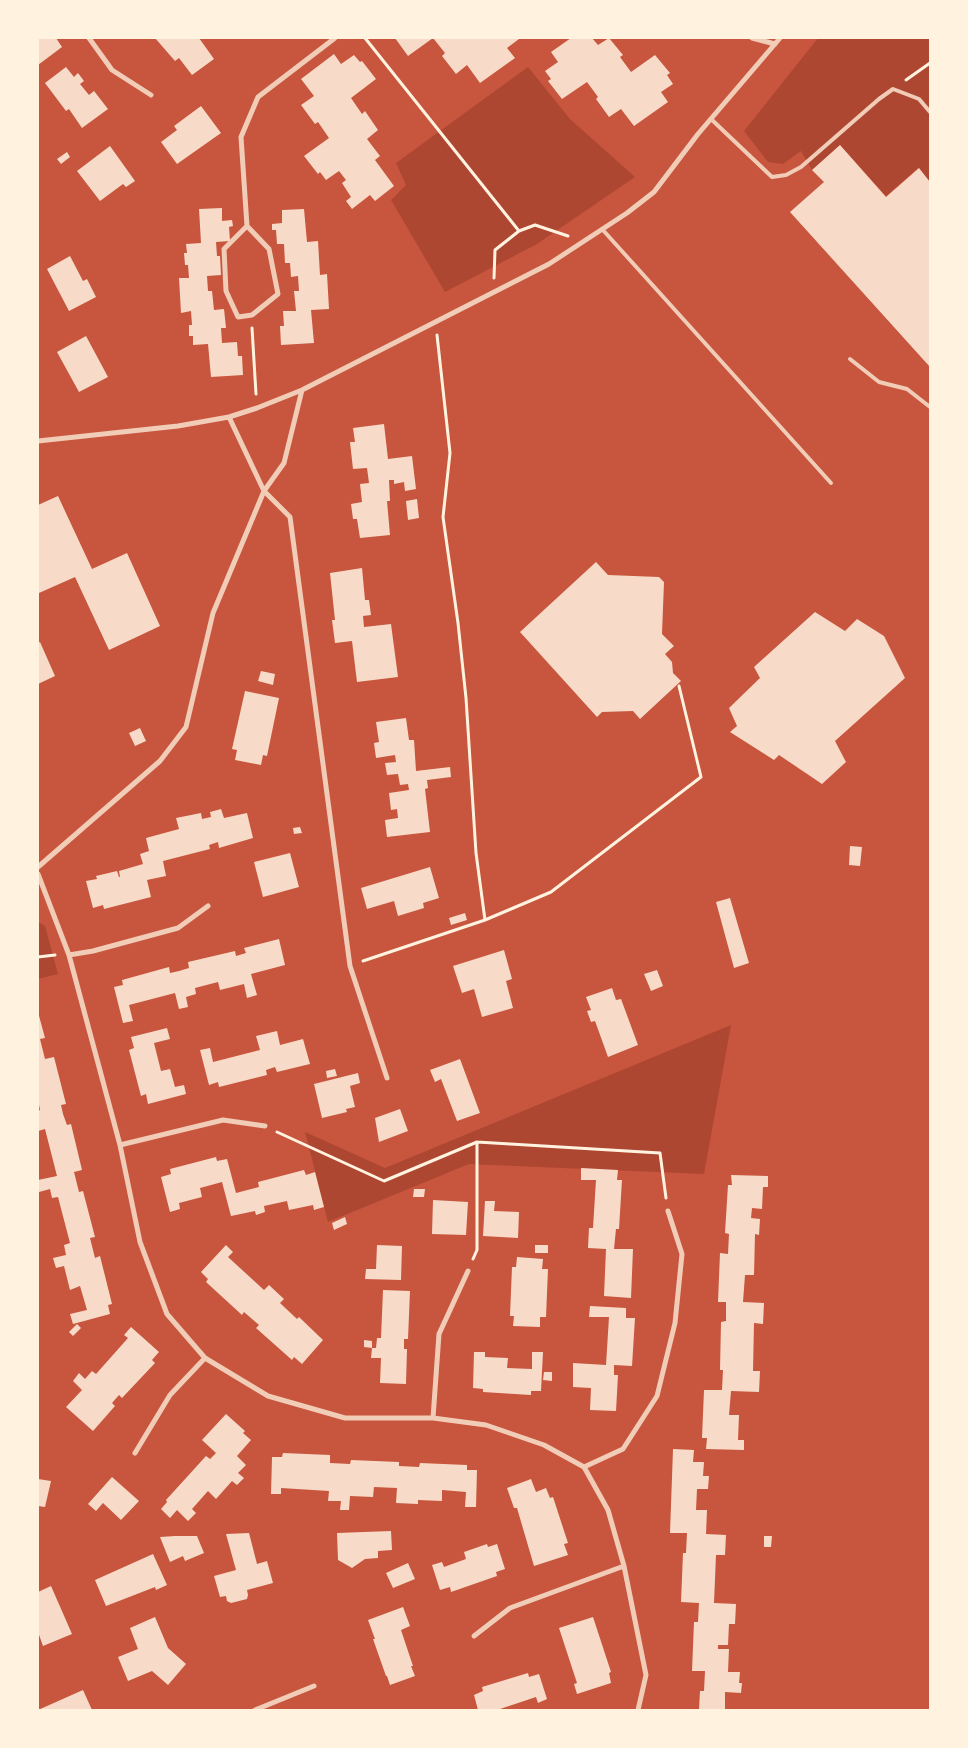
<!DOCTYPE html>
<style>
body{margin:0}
#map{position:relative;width:968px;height:1748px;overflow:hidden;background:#c8553d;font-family:"Titillium Web",sans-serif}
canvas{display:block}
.frame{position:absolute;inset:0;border:39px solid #fff3e0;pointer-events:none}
</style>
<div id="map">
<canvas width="968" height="1748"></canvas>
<div class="frame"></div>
</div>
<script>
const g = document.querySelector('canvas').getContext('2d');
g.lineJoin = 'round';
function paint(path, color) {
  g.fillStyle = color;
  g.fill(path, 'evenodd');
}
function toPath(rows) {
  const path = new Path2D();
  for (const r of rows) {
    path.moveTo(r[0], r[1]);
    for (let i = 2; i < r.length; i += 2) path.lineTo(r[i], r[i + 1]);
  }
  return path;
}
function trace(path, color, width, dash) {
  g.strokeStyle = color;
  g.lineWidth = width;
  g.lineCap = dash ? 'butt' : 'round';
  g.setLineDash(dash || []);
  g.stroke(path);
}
paint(toPath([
 [818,38,930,38,930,182,918,168,886,196,840,145,812,170,801,151,783,164,768,162,744,131],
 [528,67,570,119,635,177,537,244,445,292,391,200,406,185,396,163],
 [38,922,45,926,58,974,38,979],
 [731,1025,704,1174,469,1164,328,1222,305,1132,385,1168]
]), '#ae4732');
paint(toPath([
 [38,38,56,38,62,47,38,65],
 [155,38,199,38,214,59,192,75,179,58,175,61],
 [395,38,518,38,519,39,507,48,515,58,480,83,467,65,456,74,442,56,445,53,433,38,408,56],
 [571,38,592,38,598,45,609,38,623,55,620,57,631,72,655,55,670,73,667,75,673,84,661,92,668,102,634,126,621,109,609,117,596,99,598,97,587,82,562,99,548,81,551,79,545,71,558,62,551,52],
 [334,54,341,64,354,55,360,62,362,61,376,79,351,98,362,114,365,111,378,130,367,139,380,156,375,160,394,186,375,201,370,195,352,209,346,201,351,197,342,183,346,180,339,171,326,180,320,172,318,174,304,156,329,138,318,122,315,124,301,105,314,96,301,79],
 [66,67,74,77,78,73,84,81,80,84,89,95,94,91,108,109,82,128,69,109,66,111,45,83],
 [201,106,221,133,177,164,161,142,177,130,174,126],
 [840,145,886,197,919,168,930,182,930,367,790,212,824,182,812,170],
 [110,146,135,181,126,187,123,184,100,201,77,171],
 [67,152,70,157,61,164,57,159],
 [222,208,222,221,232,220,233,226,229,227,230,241,216,242,217,256,220,256,221,275,207,276,208,291,212,291,214,310,224,309,226,328,221,328,222,343,237,342,238,356,242,356,243,375,211,377,208,344,193,345,193,336,189,336,189,325,192,325,191,311,181,313,179,278,189,278,188,265,185,265,184,253,187,253,186,244,201,243,199,209],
 [304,209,307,242,318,241,320,275,327,274,329,309,311,310,314,343,281,345,280,326,284,326,283,311,296,311,294,291,299,291,298,276,291,277,290,263,285,263,284,244,277,244,276,230,272,230,272,224,282,223,282,210],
 [70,256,83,281,87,279,96,297,69,311,47,269],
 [86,336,108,377,79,392,57,352],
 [384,424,388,459,412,456,416,489,405,491,404,482,394,484,394,480,389,480,390,501,387,501,390,535,360,538,357,519,353,519,351,504,362,502,360,484,369,483,367,468,353,469,350,442,355,442,353,428],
 [58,496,92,569,127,553,160,626,109,650,75,577,39,593,38,589,38,505],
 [417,499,419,518,408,520,406,501],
 [596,562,608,575,659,577,664,582,662,634,674,646,665,654,672,662,673,673,681,681,640,719,633,711,602,712,597,717,520,632],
 [362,568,365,600,369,600,371,615,363,616,364,627,391,624,398,677,357,682,352,641,335,643,332,620,335,620,330,573],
 [815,612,845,631,857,619,884,636,905,678,835,741,846,762,822,784,779,755,774,760,730,732,737,726,729,708,760,678,754,667],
 [40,642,55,676,38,684,38,643],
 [261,671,275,674,273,685,258,681],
 [245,691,279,698,267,756,263,755,261,765,235,760,237,750,232,749],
 [406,718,409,740,414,740,416,771,450,767,451,777,427,780,428,788,425,789,430,832,387,837,385,820,398,818,397,809,391,810,389,793,409,790,408,784,400,785,398,774,387,775,385,763,396,762,395,755,376,758,374,743,379,742,376,722],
 [140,728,146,741,135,746,129,733],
 [221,809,224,818,247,813,253,838,219,848,218,842,209,845,210,849,163,861,166,876,147,880,151,897,104,909,103,905,93,908,86,881,97,879,96,876,117,871,119,877,120,877,119,871,143,864,140,854,149,851,146,838,179,829,176,818,201,813,202,819,211,817,210,812],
 [300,827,302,833,294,834,293,828],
 [850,846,862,847,860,866,849,865],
 [290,853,299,887,263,897,254,862],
 [430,867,439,898,423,903,424,908,398,916,394,901,367,909,361,888],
 [730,898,749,963,734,968,716,902],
 [465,913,467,920,451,925,449,918],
 [279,939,285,965,251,974,257,995,247,998,244,984,220,990,218,982,195,988,196,994,186,997,188,1007,179,1009,175,993,129,1005,133,1021,123,1023,114,987,123,985,122,980,169,967,170,973,179,971,189,968,188,962,235,951,236,956,246,953,244,948],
 [504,950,512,979,506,981,513,1008,482,1017,474,989,462,993,453,966],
 [657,970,663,986,651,991,644,974],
 [612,988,616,1000,621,999,638,1045,608,1057,595,1021,591,1022,587,1011,591,1010,586,997],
 [38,1012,45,1038,40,1039,45,1059,54,1057,66,1104,61,1105,63,1114,67,1125,71,1124,82,1170,74,1172,79,1192,83,1191,95,1237,90,1238,95,1258,100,1256,112,1304,108,1305,110,1314,73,1324,70,1314,87,1310,80,1286,70,1290,64,1266,56,1268,53,1258,66,1255,64,1245,70,1243,58,1197,52,1198,50,1189,39,1192,38,1184,38,1180,57,1176,45,1129,38,1131,38,1111,40,1110,38,1099],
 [167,1028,170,1039,154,1043,161,1071,170,1069,175,1087,184,1085,186,1094,148,1104,146,1094,141,1096,129,1050,134,1048,131,1037],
 [277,1031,280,1045,303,1039,310,1064,277,1072,275,1067,266,1070,267,1075,219,1087,218,1082,209,1085,200,1050,210,1048,213,1062,260,1050,256,1036],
 [460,1059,480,1113,457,1121,441,1079,435,1082,430,1070],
 [335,1069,337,1076,327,1078,326,1071],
 [358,1073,360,1083,350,1086,355,1107,346,1109,347,1112,322,1118,314,1084],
 [400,1109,408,1131,379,1142,375,1118],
 [216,1157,217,1161,227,1159,236,1193,259,1187,258,1182,304,1170,306,1175,315,1172,324,1207,314,1210,313,1205,289,1210,287,1201,264,1206,265,1212,256,1215,255,1211,231,1216,222,1182,200,1188,202,1197,179,1203,180,1209,170,1212,161,1177,171,1174,170,1169],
 [581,1168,618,1170,617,1180,622,1180,619,1229,616,1229,614,1249,633,1249,631,1298,604,1296,606,1249,588,1248,589,1228,593,1228,596,1180,581,1180],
 [731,1175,768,1176,768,1187,763,1187,762,1209,752,1208,751,1218,760,1219,759,1235,755,1234,754,1275,745,1275,743,1302,764,1303,763,1324,754,1323,753,1371,760,1371,759,1392,731,1391,729,1415,739,1415,738,1440,744,1440,744,1450,706,1449,707,1438,702,1438,704,1390,722,1390,723,1370,720,1370,721,1322,726,1321,726,1302,718,1302,720,1253,728,1254,729,1234,725,1233,728,1185,732,1185],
 [414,1189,425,1189,424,1197,413,1197],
 [433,1200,468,1202,466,1235,432,1234],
 [485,1201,495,1201,494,1211,519,1212,518,1238,483,1236],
 [345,1217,347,1224,334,1230,332,1223],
 [226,1245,233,1252,228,1257,264,1290,269,1285,284,1299,280,1303,297,1319,299,1317,323,1340,302,1364,294,1357,292,1360,256,1328,259,1325,244,1312,242,1315,206,1282,208,1279,201,1272],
 [377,1245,402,1246,401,1280,365,1279,366,1269,376,1269],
 [535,1245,548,1245,548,1253,535,1253],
 [517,1257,543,1259,542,1269,548,1269,546,1317,540,1317,540,1327,513,1326,514,1316,510,1316,512,1267,516,1267],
 [383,1290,410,1291,408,1339,404,1339,404,1349,407,1349,406,1384,380,1383,381,1358,371,1358,372,1348,376,1348,377,1338,381,1338],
 [590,1306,626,1308,626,1318,635,1318,632,1366,614,1365,614,1375,618,1375,616,1411,590,1410,591,1388,573,1387,573,1363,606,1365,609,1317,589,1317],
 [77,1324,81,1328,73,1336,69,1332],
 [131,1327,159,1352,152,1360,155,1363,122,1398,119,1395,112,1403,115,1406,93,1431,66,1407,82,1390,73,1381,79,1373,85,1379,92,1371,96,1374,128,1338,124,1335],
 [364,1340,372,1341,372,1348,364,1347],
 [474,1352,485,1352,485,1357,508,1358,507,1368,532,1369,532,1352,543,1352,541,1391,531,1391,531,1395,483,1392,483,1389,473,1388],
 [544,1372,552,1372,552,1381,543,1380],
 [226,1414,245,1431,243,1433,251,1440,237,1456,246,1465,238,1473,244,1478,237,1485,232,1481,216,1499,208,1491,192,1509,196,1513,188,1521,177,1510,170,1518,161,1509,167,1502,166,1500,206,1456,210,1459,216,1453,202,1440],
 [673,1449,694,1450,693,1462,704,1462,703,1476,709,1476,708,1489,697,1489,696,1510,707,1510,706,1534,726,1535,725,1555,716,1555,714,1603,736,1604,735,1624,729,1624,728,1645,718,1645,718,1649,729,1649,728,1672,740,1672,739,1683,742,1683,741,1693,725,1692,725,1710,699,1710,700,1691,704,1691,705,1671,692,1671,694,1622,698,1622,699,1603,681,1602,683,1553,686,1553,687,1533,670,1533],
 [283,1453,330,1455,330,1463,350,1464,351,1460,399,1462,399,1466,419,1467,420,1463,467,1465,467,1470,477,1470,476,1507,465,1507,466,1492,442,1490,442,1501,418,1500,418,1504,396,1503,397,1488,374,1487,373,1497,350,1496,349,1510,340,1510,341,1501,328,1501,329,1491,281,1488,281,1494,271,1494,272,1457,282,1457],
 [112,1477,139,1501,121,1520,103,1503,96,1511,88,1504],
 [38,1479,51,1481,45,1507,38,1506],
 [531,1479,536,1492,546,1488,550,1498,553,1497,568,1543,564,1544,568,1555,534,1566,517,1508,514,1508,507,1488],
 [391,1531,392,1550,378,1551,378,1558,365,1559,352,1568,338,1560,337,1533],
 [249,1533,257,1564,267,1561,273,1583,247,1590,248,1595,247,1599,231,1603,227,1601,226,1596,220,1597,214,1576,236,1570,226,1534],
 [175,1536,197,1536,204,1553,185,1561,183,1556,170,1562,160,1537],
 [764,1536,772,1536,771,1547,764,1547],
 [487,1544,488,1547,497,1544,505,1569,496,1572,497,1576,451,1592,450,1587,440,1590,432,1565,442,1562,444,1567,466,1559,464,1552],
 [153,1554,167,1585,156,1590,155,1587,106,1606,95,1580],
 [408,1563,415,1579,393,1588,386,1573],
 [51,1586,72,1634,43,1646,38,1632,38,1592],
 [403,1607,410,1626,401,1630,413,1666,411,1666,415,1676,390,1685,387,1676,386,1676,373,1639,375,1639,368,1620],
 [155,1617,168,1648,186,1664,168,1685,152,1671,128,1681,118,1657,138,1649,130,1628],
 [593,1617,611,1672,609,1673,611,1683,577,1694,574,1684,577,1683,559,1628],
 [528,1673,529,1677,539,1674,547,1699,538,1703,536,1697,497,1710,478,1710,474,1695,483,1691,482,1687],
 [83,1690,92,1710,38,1710]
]), '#f7dbc8');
trace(toPath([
 [365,38,519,231,535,225,568,236],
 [906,80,930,63],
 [494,278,495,250,519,231],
 [252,328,256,394],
 [485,920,551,892,701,777,679,686],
 [38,957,55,955],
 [363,961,485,920,476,853,466,698,458,623,443,517,450,453,437,335],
 [277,1132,384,1181,477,1142],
 [473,1259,477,1250,477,1142,660,1153,666,1198]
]), '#fff3e0', 3);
trace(toPath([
 [711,119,772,177,786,175,801,167,879,99,893,89,919,99,930,112],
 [602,229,831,483],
 [850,359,879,382,907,389,930,407]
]), '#f1ccb7', 4);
trace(toPath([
 [89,38,112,70,151,95],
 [752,38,775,44],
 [247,226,224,249,226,291,238,317,252,315,278,294,269,249,247,226,241,137,258,97,335,38],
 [229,417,264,491,290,517,350,966,387,1078],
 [38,441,178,426,229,417,257,408,302,390,549,264,627,213,654,192,698,134,780,38],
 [38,867,160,761,186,727,213,613,264,491,284,463,302,390],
 [38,874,69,955,120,1145,140,1242,167,1314,205,1358,268,1396,345,1418,433,1418,486,1425,544,1445,584,1467,608,1510,624,1566,646,1675,638,1710],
 [69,955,93,951,178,928,208,906],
 [120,1145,223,1120,265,1126],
 [433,1418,439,1334,468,1271],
 [135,1453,170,1395,205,1358],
 [584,1467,623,1449,657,1396,675,1323,682,1254,668,1211],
 [474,1636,510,1608,624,1566],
 [255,1710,314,1686]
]), '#f1ccb7', 5);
</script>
